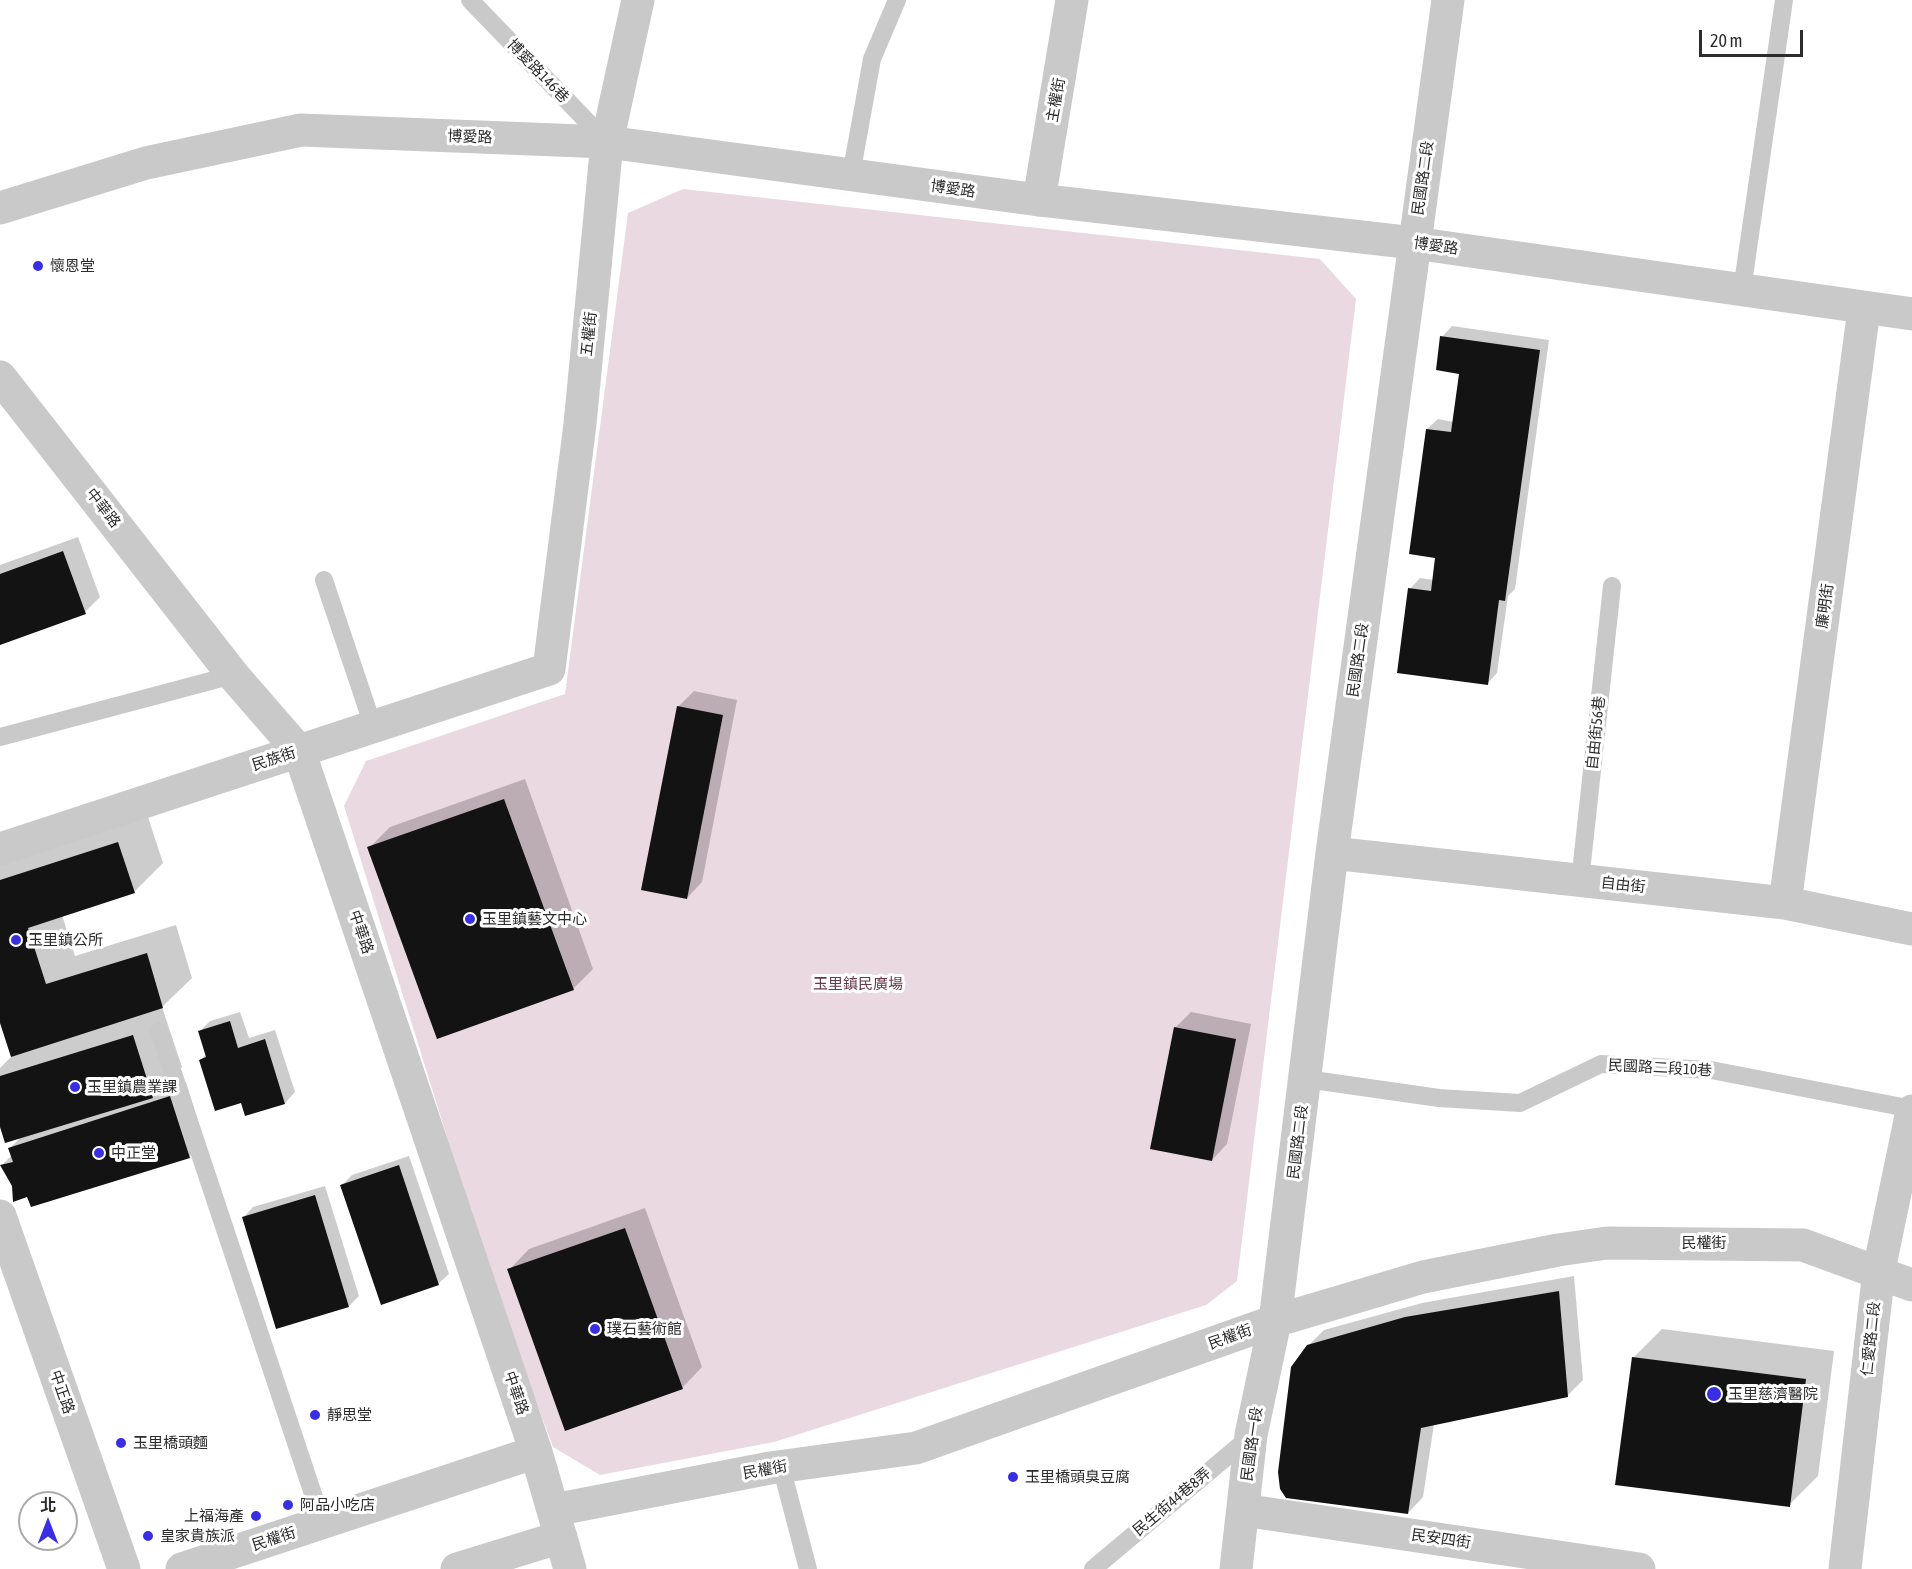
<!DOCTYPE html>
<meta charset="utf-8">
<style>
body{margin:0}
#map{position:relative;width:1912px;height:1569px;overflow:hidden;background:#fff;font-family:"Asap Condensed","Noto Sans TC",sans-serif}
canvas{display:block}
.north{position:absolute;left:18px;top:1491px;width:60px;height:60px;box-sizing:border-box;background:#fff;border:2px solid #ababab;border-radius:50%;rotate:0deg;font-size:16px;font-weight:700;line-height:24px;text-align:center;color:#2c2c2c}
.north::after{content:'';display:block;margin:auto;width:21px;height:27px;background:#392fe2;clip-path:polygon(50% 0,100% 100%,50% 72%,0 100%)}
.scale{position:absolute;left:1699px;top:30px;width:104px;height:27px;box-sizing:border-box;border:3px solid #2c2c2c;border-top:0;padding-left:8px;font-size:18px;line-height:21px;white-space:nowrap;color:#2c2c2c;-webkit-text-stroke:4px #fff;paint-order:stroke}
</style>
<div id="map">
<canvas width="1912" height="1569"></canvas>
<div class="north">北</div>
<div class="scale">20 m</div>
</div>
<script>
const g = document.querySelector('canvas').getContext('2d');
g.lineJoin = 'round';
function paint(path, color) {
  g.fillStyle = color;
  g.fill(path, 'evenodd');
}
function toPath(rows) {
  const path = new Path2D();
  for (const r of rows) {
    path.moveTo(r[0], r[1]);
    for (let i = 2; i < r.length; i += 2) path.lineTo(r[i], r[i + 1]);
  }
  return path;
}
function trace(path, color, width, dash) {
  g.strokeStyle = color;
  g.lineWidth = width;
  g.lineCap = dash ? 'butt' : 'round';
  g.setLineDash(dash || []);
  g.stroke(path);
}
function drawText(font, color, halo, rows, align = 'center') {
  g.font = font + ' "Asap Condensed","Noto Sans TC",sans-serif';
  g.lineWidth = 6;
  g.setLineDash([]);
  g.textBaseline = 'middle';
  g.strokeStyle = halo;
  g.fillStyle = color;
  for (const [text, x, y, turn = 0] of rows) {
    g.save();
    g.translate(x, y);
    g.rotate((+turn || 0) * Math.PI / 180);
    g.textAlign = isNaN(turn) ? turn : align;
    if (halo) g.strokeText(text, 0, 0);
    g.fillText(text, 0, 0);
    g.restore();
  }
}
paint(toPath([
 [683,189,1320,259,1356,299,1237,1281,1206,1305,774,1442,600,1475,553,1447,494,1288,344,806,366,761,565,694,628,213]
]), '#ead9e0');
paint(toPath([
 [1452,326,1549,340,1515,589,1508,596,1497,673,1487,684,1410,589,1420,578,1434,580,1437,556,1427,429,1438,419,1454,422,1461,373,1442,337],
 [78,537,100,597,85,612,0,643,0,565],
 [694,691,737,700,702,882,687,898,678,707],
 [525,779,593,969,573,989,369,848,390,827],
 [147,814,163,863,134,892,62,915,75,956,176,925,192,978,162,1007,182,1067,158,1091,186,1082,204,1141,189,1157,28,1195,13,1186,2,1165,12,1155,10,1148,21,1137,0,1122,0,1068,12,1056,0,1018,0,861],
 [240,1012,249,1038,275,1030,295,1092,285,1103,246,1115,242,1101,200,1060,207,1054,199,1032,210,1021],
 [1191,1012,1251,1024,1227,1144,1212,1160,1175,1028],
 [409,1156,449,1274,438,1284,342,1185,352,1175],
 [325,1186,359,1296,349,1306,243,1218,253,1207],
 [645,1208,702,1367,682,1388,509,1270,529,1249],
 [1574,1276,1583,1380,1567,1396,1434,1424,1423,1497,1408,1513,1308,1346,1324,1330,1422,1303],
 [1662,1329,1834,1351,1818,1476,1789,1505,1633,1358]
]), '#0003');
paint(toPath([
 [1440,336,1540,350,1505,601,1499,600,1488,685,1397,673,1408,588,1431,591,1435,558,1409,554,1426,429,1451,432,1459,374,1436,370],
 [63,551,86,614,0,645,0,574],
 [677,706,723,715,687,899,641,890],
 [504,799,574,990,437,1039,367,847],
 [118,842,135,893,28,928,46,984,147,953,163,1008,11,1057,0,1023,0,880],
 [230,1021,238,1048,265,1039,285,1104,245,1116,241,1103,215,1111,199,1060,206,1057,198,1031],
 [1174,1027,1236,1039,1212,1161,1150,1149],
 [133,1035,153,1098,5,1143,0,1127,0,1076],
 [170,1096,190,1158,31,1207,27,1197,13,1202,12,1186,0,1165,13,1162,8,1148],
 [399,1165,439,1285,381,1305,340,1185],
 [315,1195,349,1307,276,1329,242,1217],
 [625,1228,683,1389,565,1431,507,1269],
 [1559,1291,1568,1397,1421,1428,1408,1514,1286,1498,1280,1489,1278,1472,1291,1367,1307,1345,1405,1317],
 [1632,1357,1806,1379,1790,1507,1615,1485]
]), '#131313');
trace(toPath([
 [470,0,606,141],
 [851,175,872,59,897,0],
 [1742,290,1784,0],
 [324,580,373,726],
 [0,737,233,675],
 [1580,881,1612,586],
 [159,1031,323,1524],
 [1306,1079,1439,1098,1520,1103,1601,1064,1711,1070,1912,1109],
 [781,1466,808,1569],
 [1093,1569,1250,1437]
]), '#c9c9c9', 18);
trace(toPath([
 [1039,200,1072,0],
 [0,377,233,675,299,751,536,1452,570,1569],
 [0,849,549,669,580,424,607,142,638,0],
 [1332,853,1785,903,1912,929],
 [1785,903,1864,309],
 [0,1216,124,1569],
 [554,1510,770,1468,916,1448,1275,1321,1423,1277,1558,1250,1607,1243,1803,1245,1912,1285],
 [1243,1510,1639,1569],
 [182,1569,536,1452],
 [457,1569,561,1537],
 [1236,1569,1251,1435,1275,1321,1332,853,1448,0],
 [1845,1569,1879,1270,1912,1111]
]), '#c9c9c9', 33);
trace(toPath([
 [0,208,146,163,301,130,607,142,1039,200,1414,243,1912,314]
]), '#c9c9c9', 33);
for (const [x, y, r, color] of [
 [38,266,6,"#392fe2"],
 [470,919,6,"#392fe2"],
 [16,940,6,"#392fe2"],
 [75,1087,6,"#392fe2"],
 [99,1153,6,"#392fe2"],
 [595,1329,6,"#392fe2"],
 [1714,1394,8,"#392fe2"],
 [315,1415,6,"#392fe2"],
 [121,1443,6,"#392fe2"],
 [1013,1477,6,"#392fe2"],
 [288,1505,6,"#392fe2"],
 [256,1516,6,"#392fe2"],
 [148,1536,6,"#392fe2"]
]) {
  const dot = new Path2D();
  dot.arc(x, y, r, 0, 2 * Math.PI);
  g.fillStyle = color;
  g.fill(dot);
  trace(dot, '#fff', 2);
}
drawText('15px', '#2c2c2c', '#fff', [
 ["博愛路146巷",538,71,46],
 ["主權街",1056,100,-80],
 ["博愛路",470,137,2],
 ["民國路二段",1423,178,-82],
 ["博愛路",953,189,8],
 ["博愛路",1436,246,8],
 ["五權街",589,334,-84],
 ["中華路",103,508,52],
 ["廉明街",1825,606,-82],
 ["民國路二段",1358,660,-82],
 ["自由街56巷",1596,733,-84],
 ["民族街",274,759,-18],
 ["自由街",1623,885,6],
 ["中華路",361,932,71],
 ["民國路二段10巷",1660,1068,3],
 ["民國路二段",1298,1142,-83],
 ["民權街",1704,1243],
 ["民權街",1230,1337,-20],
 ["仁愛路二段",1871,1339,-84],
 ["中正路",62,1392,71],
 ["中華路",516,1393,71],
 ["民國路一段",1252,1444,-82],
 ["民權街",765,1470,-10],
 ["民生街44巷8弄",1172,1502,-40],
 ["民權街",274,1539,-18],
 ["民安四街",1441,1539,8]
]);
drawText('15px', '#2c2c2c', '#fff', [
 ["懷恩堂",50,266],
 ["玉里鎮藝文中心",482,919],
 ["玉里鎮公所",28,940],
 ["玉里鎮農業課",87,1087],
 ["中正堂",111,1153],
 ["璞石藝術館",607,1329],
 ["玉里慈濟醫院",1728,1394],
 ["靜思堂",327,1415],
 ["玉里橋頭麵",133,1443],
 ["玉里橋頭臭豆腐",1025,1477],
 ["阿品小吃店",300,1505],
 ["上福海產",244,1516,"right"],
 ["皇家貴族派",160,1536]
], 'left');
drawText('15px', '#663a49', '#fff', [
 ["玉里鎮民廣場",858,984]
]);
</script>
